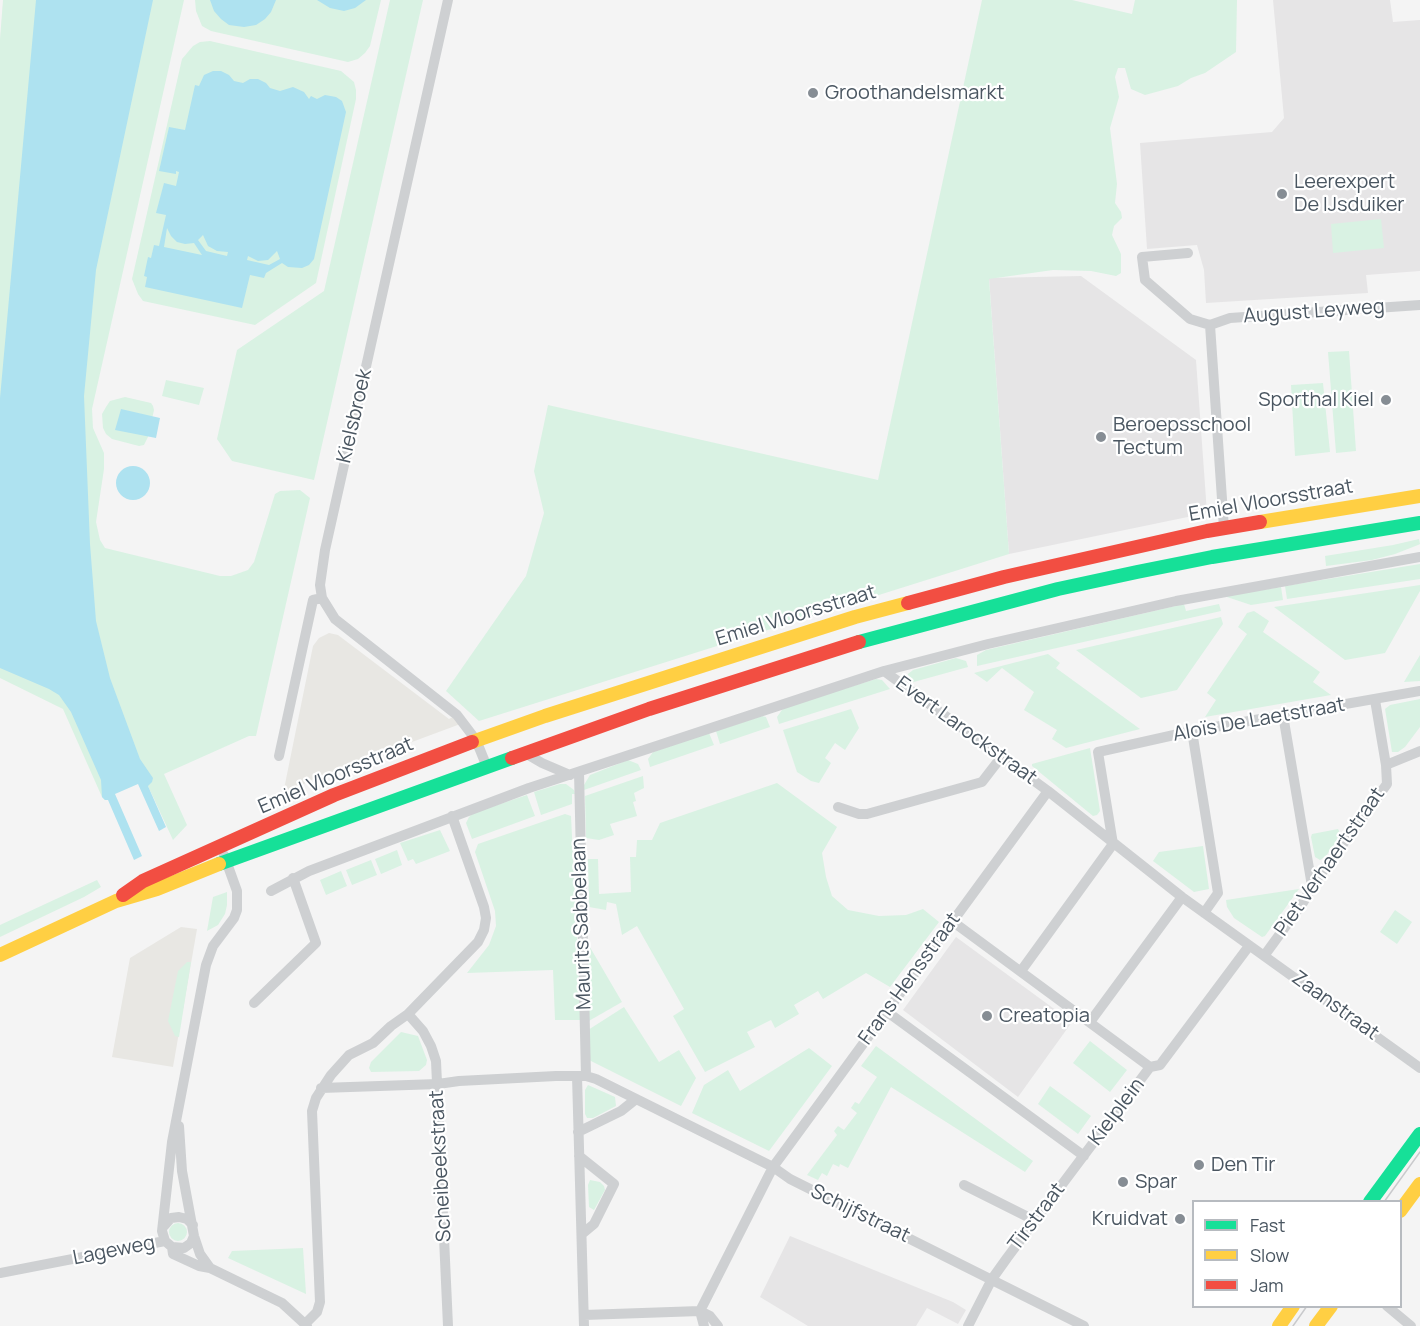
<!DOCTYPE html>
<meta charset="utf-8">
<style>
body{margin:0}
#map{position:relative;width:1420px;height:1326px;overflow:hidden;background:#f4f4f4;font-family:Manrope,sans-serif}
canvas{display:block}
.legend{position:absolute;left:1192px;top:1200px;width:210px;height:108px;box-sizing:border-box;background:#fff;border:2px solid #b7bbc0;margin:0;padding:8px 10px;list-style:none;font-size:18px;color:#4a5661}
.legend li{display:flex;align-items:center;gap:12px;height:30px}
.legend b{width:30px;border:2px solid #b7bbc0}
</style>
<div id="map">
<canvas width="1420" height="1326"></canvas>
<ul class="legend">
<li><b style="height:8px;background:#16e098"></b>Fast</li>
<li><b style="height:8px;background:#ffcf43"></b>Slow</li>
<li><b style="height:8px;background:#f24e42"></b>Jam</li>
</ul>
</div>
<script>
const g = document.querySelector('canvas').getContext('2d');
g.lineJoin = 'round';
function paint(path, color) {
  g.fillStyle = color;
  g.fill(path, 'evenodd');
}
function toPath(rows) {
  const path = new Path2D();
  for (const r of rows) {
    if (r.length === 3) {
      path.moveTo(r[0] + r[2], r[1]);
      path.arc(r[0], r[1], r[2], 0, 2 * Math.PI);
      continue;
    }
    path.moveTo(r[0], r[1]);
    for (let i = 2; i < r.length; i += 2) path.lineTo(r[i], r[i + 1]);
  }
  return path;
}
function trace(path, color, width, dash) {
  g.strokeStyle = color;
  g.lineWidth = width;
  g.lineCap = dash ? 'butt' : 'round';
  g.setLineDash(dash || []);
  g.stroke(path);
}
function drawText(font, color, halo, rows, align = 'center') {
  g.font = font + ' Manrope,sans-serif';
  g.lineWidth = 4.5;
  g.setLineDash([]);
  g.textBaseline = 'middle';
  g.strokeStyle = halo;
  g.fillStyle = color;
  for (const [text, x, y, turn = 0] of rows) {
    g.save();
    g.translate(x, y);
    g.rotate((+turn || 0) * Math.PI / 180);
    g.textAlign = isNaN(turn) ? turn : align;
    if (halo) g.strokeText(text, 0, 0);
    g.fillText(text, 0, 0);
    g.restore();
  }
}
paint(toPath([
 [329,633,338,635,449,719,457,715,463,723,318,777,283,794,313,646,319,638],
 [181,927,197,929,173,1067,112,1057,130,958]
]), '#e8e7e3');
paint(toPath([
 [1273,0,1390,0,1393,22,1420,20,1420,271,1366,275,1368,293,1206,303,1204,270,1197,245,1147,249,1140,143,1272,132,1284,118],
 [1081,276,1196,360,1207,513,1009,554,989,278],
 [956,937,1072,1022,1018,1097,903,1010],
 [790,1236,953,1302,966,1310,958,1324,927,1308,916,1326,808,1326,760,1297]
]), '#e6e5e6');
paint(toPath([
 [3,0,51,0,0,525,0,39],
 [131,0,184,0,92,409,93,428,104,453,104,469,96,522,100,540,105,548,220,576,231,576,248,570,254,562,275,494,280,491,300,490,310,498,256,736,249,736,164,774,187,825,173,840,148,786,66,569,58,442],
 [195,0,381,0,370,46,365,53,358,59,348,62,211,31,202,26,196,11],
 [390,0,423,0,314,480,232,461,217,439,237,350,324,291],
 [982,0,1072,0,1132,14,1135,0,1237,0,1236,52,1205,73,1191,78,1178,86,1145,95,1131,89,1125,68,1118,68,1115,77,1119,97,1110,128,1117,184,1115,203,1121,212,1122,218,1114,226,1112,235,1121,254,1121,273,1116,276,1091,271,1053,270,989,279,1009,554,479,721,446,691,526,576,544,513,534,471,548,405,878,480],
 [210,41,341,71,354,82,356,90,356,99,316,283,255,325,143,301,138,294,132,279,182,59,193,46,200,42],
 [1381,219,1384,248,1333,253,1331,224],
 [1349,351,1356,451,1336,453,1328,352],
 [166,380,204,388,199,405,162,396],
 [1323,383,1330,452,1295,456,1291,385],
 [125,397,151,403,153,406,154,410,148,437,144,445,139,446,112,439,106,434,103,428,102,414,106,407,110,401],
 [1419,539,1420,544,1418,545,1395,554,1372,560,1326,566,1325,556,1393,545],
 [1420,564,1420,579,1287,599,1285,586],
 [1420,585,1420,591,1385,653,1345,660,1274,607],
 [1281,587,1283,600,1251,605,1224,596],
 [1184,604,1186,611,1219,604,1221,611,977,666,977,655,986,650],
 [1254,611,1269,621,1263,632,1320,672,1313,682,1331,695,1205,717,1216,700,1207,693,1247,634,1238,627,1247,613],
 [1221,617,1223,624,1177,690,1141,698,1076,650],
 [0,653,70,694,115,794,105,800,102,797,63,709,0,678],
 [1048,654,1060,663,1056,668,1140,729,1066,748,1052,739,1057,730,1024,710,1034,692,1002,668,987,682,974,673],
 [1420,655,1420,681,1404,682],
 [956,658,966,661,968,667,910,683,907,679,908,674,913,670],
 [876,679,882,680,890,689,779,724,777,717,784,707],
 [1420,699,1420,727,1405,747,1398,752,1392,752,1385,709,1390,705],
 [851,709,859,728,845,750,835,743,825,758,831,763,819,783,811,781,797,772,783,730],
 [762,716,766,717,770,727,720,744,716,731],
 [709,733,714,745,650,767,648,759,653,752],
 [1090,748,1100,811,1097,815,1093,816,1032,766,1032,764],
 [628,760,638,764,641,770,584,790,584,785,590,775],
 [643,776,644,788,634,793,636,801,633,802,637,816,610,824,614,835,599,840,586,838,585,796],
 [777,783,837,827,822,853,826,877,832,896,848,910,879,916,906,915,923,909,939,922,890,987,866,973,823,999,818,991,794,1005,799,1014,775,1028,771,1020,747,1032,755,1047,705,1072,673,1016,684,1009,637,926,622,935,616,904,607,902,606,910,589,907,588,859,598,859,599,894,631,892,630,857,636,857,637,840,652,840,660,823],
 [560,784,566,784,574,790,575,794,572,794,572,804,541,815,534,792],
 [527,795,535,816,472,839,466,823,469,817,473,813],
 [565,814,571,816,581,1020,555,1020,553,970,467,973,489,945,496,926,495,911,475,852,478,844],
 [1338,829,1341,835,1326,856,1320,860,1315,857,1311,837,1312,834],
 [440,830,450,851,416,864,413,859,408,861,400,843],
 [1203,846,1209,889,1194,892,1153,861,1159,852],
 [397,850,402,865,381,874,375,859],
 [371,860,377,875,352,885,346,870],
 [341,871,347,886,326,895,320,880],
 [97,880,101,887,84,897,0,937,0,925],
 [1299,889,1265,936,1262,937,1234,918,1227,907,1226,900],
 [227,892,227,905,225,914,218,925,207,931,213,897],
 [1395,910,1412,922,1397,944,1380,932],
 [584,937,622,1002,587,1022],
 [187,962,191,962,179,1037,175,1036,168,1021,178,971],
 [624,1007,659,1062,679,1050,696,1078,681,1106,589,1060,588,1030],
 [401,1032,418,1036,427,1060,426,1065,419,1071,371,1072,369,1068,371,1062],
 [1090,1041,1127,1070,1110,1092,1073,1063],
 [876,1046,1033,1161,1025,1172,891,1087,848,1168,840,1164,839,1167,833,1164,827,1176,822,1173,818,1180,807,1175,837,1135,834,1131,838,1126,844,1130,857,1113,851,1108,855,1102,859,1104,877,1077,861,1066],
 [809,1048,832,1066,769,1151,692,1113,704,1085,728,1070,740,1091],
 [588,1085,615,1097,616,1106,593,1118,587,1118,585,1114,585,1090],
 [1050,1086,1091,1116,1078,1134,1038,1104],
 [590,1180,600,1182,604,1186,605,1190,594,1210,589,1207,588,1185],
 [178,1232,9],
 [303,1248,306,1294,228,1258,232,1251]
]), '#d9f2e3');
paint(toPath([
 [36,0,153,0,96,270,84,396,90,544,96,621,110,678,140,759,153,778,152,782,148,786,166,827,159,831,138,784,115,794,142,856,134,860,108,800,105,800,102,797,101,780,71,712,59,695,49,689,0,668,0,398],
 [210,0,276,0,271,12,265,19,256,25,244,27,229,25,221,19,214,11],
 [317,0,366,0,355,8,344,11,330,8],
 [213,71,221,71,229,75,234,81,243,83,250,79,258,79,266,83,270,88,280,91,293,87,304,92,309,99,311,96,317,99,325,95,336,97,342,101,346,112,314,259,309,265,302,268,288,267,282,263,266,273,264,278,250,275,242,308,145,287,147,277,144,276,148,257,151,258,154,245,159,246,166,215,156,213,164,183,176,186,179,172,176,171,176,174,159,171,169,127,185,130,195,85,199,86,204,75],
 [167,228,171,236,177,242,185,244,194,243,202,255,164,247],
 [203,235,208,246,217,251,228,252,227,256,206,251,198,240],
 [277,251,280,259,269,265,247,260,248,256,258,261,268,260],
 [121,409,160,418,156,438,115,430],
 [133,483,17]
]), '#aee2f0');
trace(toPath([
 [448,0,325,550,320,585,322,598,335,619,457,715,476,740,487,767],
 [1188,253,1142,257,1145,280,1190,319,1210,325,1230,318,1420,305],
 [1210,325,1224,528],
 [884,671,1048,791,1182,897,1420,1068],
 [1283,715,1312,886],
 [1192,731,1218,893,1204,913],
 [525,753,542,763,570,775],
 [279,756,313,600,322,598],
 [1386,765,1420,751],
 [579,772,586,1076],
 [838,807,859,814,867,814,982,782,1002,756],
 [271,891,309,871,529,788,884,671,988,644,1176,601,1420,557],
 [952,921,1150,1067],
 [1264,956,1304,901,1312,886,1387,784,1386,765,1375,700],
 [1021,971,1113,844,1098,752,1192,731,1420,691],
 [254,1003,316,943,293,878],
 [886,1011,1084,1156],
 [408,1014,423,1031,431,1046,436,1061,448,1326],
 [1090,1022,1182,897],
 [1150,1067,1160,1065,1249,946],
 [577,1076,584,1326],
 [321,1088,438,1084,459,1081,556,1076,586,1076,596,1079,773,1167,790,1179,1084,1326],
 [179,1126,182,1171,194,1236,200,1254,210,1268],
 [578,1132,621,1111,636,1099],
 [579,1156,614,1184,594,1224,582,1234],
 [964,1185,1034,1220],
 [164,1226,171,1218,179,1217,187,1219,193,1225],
 [165,1241,162,1231,172,1142,206,965,213,946,234,918,237,910,237,891,224,855],
 [165,1241,172,1247,173,1254,199,1266,210,1268,282,1303,307,1326],
 [172,1247,184,1248,191,1243,194,1236],
 [0,1273,165,1241],
 [1387,1306,1411,1326],
 [584,1315,700,1311,710,1316,718,1326],
 [305,1324,317,1312,320,1302,312,1111,316,1098,331,1075,349,1055,373,1043,391,1026,408,1014,478,942,484,930,486,918,484,907,452,816],
 [704,1326,700,1311,773,1167,1048,791],
 [968,1326,992,1279,1007,1258,1150,1067]
]), '#ced0d2', 10);
trace(toPath([
 [859,642,1058,589,1137,572,1212,557,1420,523],
 [219,864,512,758],
 [1370,1202,1420,1134]
]), '#16e098', 14);
trace(toPath([
 [1260,522,1420,496],
 [472,742,545,716,855,617,908,603],
 [0,955,116,901,157,889,219,864],
 [1400,1211,1420,1184],
 [1279,1326,1293,1306],
 [1316,1326,1331,1306]
]), '#ffcf43', 14);
trace(toPath([
 [908,603,1004,577,1207,531,1260,522],
 [512,758,649,709,859,642],
 [123,895,143,881,334,795,472,742]
]), '#f24e42', 14);
trace(toPath([
 [1384,1202,1420,1152],
 [1293,1326,1307,1306]
]), '#c9cacc', 1.5);
for (const [x, y, r, color] of [
 [813,93,6,"#868d94"],
 [1282,194,6,"#868d94"],
 [1386,400,6,"#868d94"],
 [1101,437,6,"#868d94"],
 [987,1016,6,"#868d94"],
 [1199,1165,6,"#868d94"],
 [1123,1182,6,"#868d94"],
 [1180,1219,6,"#868d94"]
]) {
  const dot = new Path2D();
  dot.arc(x, y, r, 0, 2 * Math.PI);
  g.fillStyle = color;
  g.fill(dot);
  trace(dot, '#fff', 2);
}
drawText('20px', '#4a5661', '#fff', [
 ["Groothandelsmarkt",825,93],
 ["Leerexpert",1294,182],
 ["De IJsduiker",1294,205],
 ["Sporthal Kiel",1374,400,"right"],
 ["Beroepsschool",1113,425],
 ["Tectum",1113,448],
 ["Creatopia",999,1016],
 ["Den Tir",1211,1165],
 ["Spar",1135,1182],
 ["Kruidvat",1168,1219,"right"]
], 'left');
drawText('20px', '#4a5661', '#fff', [
 ["August Leyweg",1314,312,-4],
 ["Kielsbroek",355,416,-77],
 ["Emiel Vloorsstraat",1271,501,-10],
 ["Emiel Vloorsstraat",796,616,-17],
 ["Aloïs De Laetstraat",1259,720,-10],
 ["Evert Larockstraat",966,731,36],
 ["Emiel Vloorsstraat",336,776,-23],
 ["Piet Verhaertstraat",1330,862,-55],
 ["Maurits Sabbelaan",582,924,-92],
 ["Frans Hensstraat",910,979,-54],
 ["Zaanstraat",1335,1006,36],
 ["Kielplein",1117,1112,-53],
 ["Scheibeekstraat",441,1166,-93],
 ["Schijfstraat",860,1214,26],
 ["Tirstraat",1037,1217,-53],
 ["Lageweg",114,1251,-11]
]);
</script>
